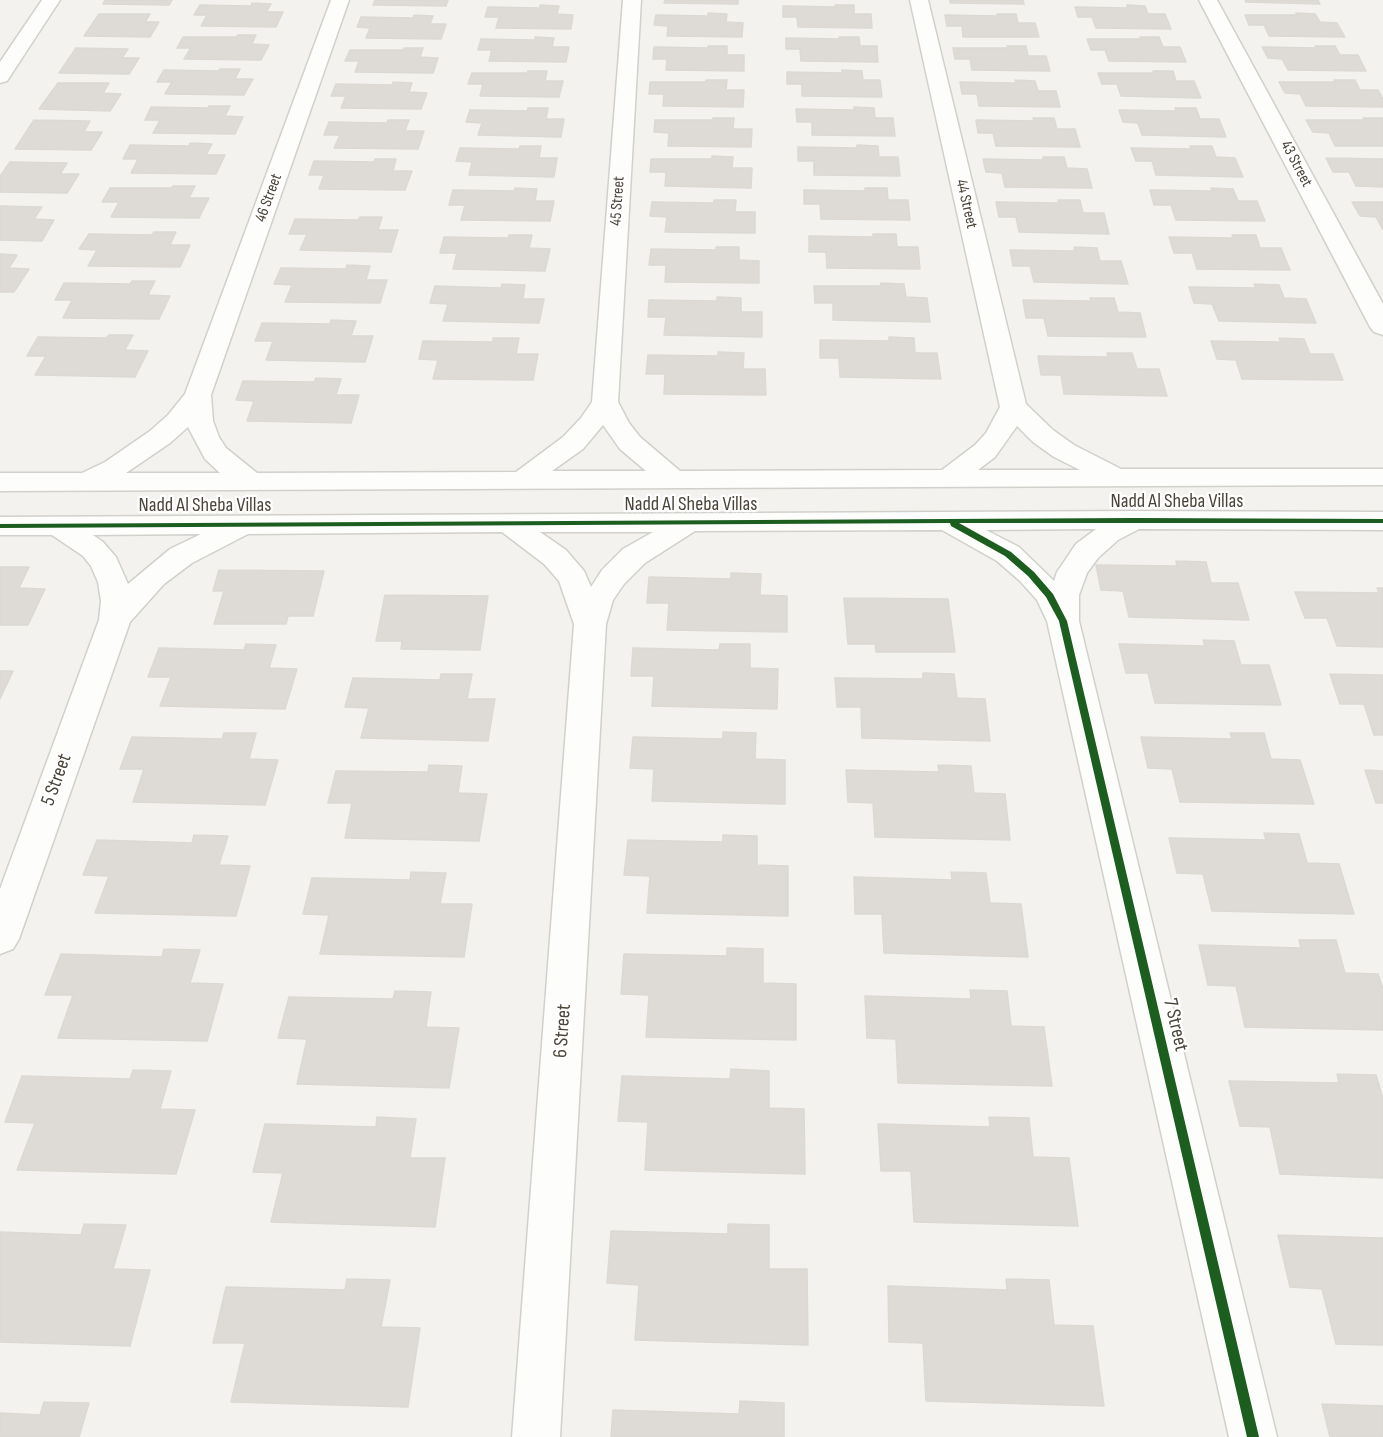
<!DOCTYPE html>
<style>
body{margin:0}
canvas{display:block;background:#f4f2ee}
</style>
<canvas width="1383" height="1437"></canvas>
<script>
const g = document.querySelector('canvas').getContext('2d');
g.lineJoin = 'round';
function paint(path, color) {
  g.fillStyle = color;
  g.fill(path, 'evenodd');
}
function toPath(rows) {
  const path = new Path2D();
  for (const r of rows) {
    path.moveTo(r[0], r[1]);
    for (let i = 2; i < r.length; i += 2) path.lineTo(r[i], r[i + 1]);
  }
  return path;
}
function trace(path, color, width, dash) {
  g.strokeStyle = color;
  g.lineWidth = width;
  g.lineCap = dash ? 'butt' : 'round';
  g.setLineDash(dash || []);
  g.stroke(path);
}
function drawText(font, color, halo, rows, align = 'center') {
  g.font = font + ' "Sofia Sans Condensed",sans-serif';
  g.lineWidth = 4.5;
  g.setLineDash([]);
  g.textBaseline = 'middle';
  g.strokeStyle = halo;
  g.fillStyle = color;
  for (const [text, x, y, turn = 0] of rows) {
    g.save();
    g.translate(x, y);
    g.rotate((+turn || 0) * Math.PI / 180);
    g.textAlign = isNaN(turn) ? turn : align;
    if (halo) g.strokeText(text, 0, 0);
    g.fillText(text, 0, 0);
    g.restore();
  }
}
const building = toPath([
 [105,0,172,0,169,5,103,4,105,0],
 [375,0,448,0,446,6,373,5,375,0],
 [665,0,738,0,738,4,664,3,665,0],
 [950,0,1023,0,1024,4,950,3,950,0],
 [1245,0,1318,0,1320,4,1246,2,1245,0],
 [252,3,271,4,266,12,283,12,276,27,201,26,207,15,194,15,200,5,251,6,252,3],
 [540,5,559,6,557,14,573,15,571,29,496,28,499,17,485,17,488,7,540,8,540,5],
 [835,5,854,5,854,14,871,14,872,28,798,27,797,17,783,17,783,6,836,7,835,5],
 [1127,5,1145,6,1148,14,1165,14,1171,29,1096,28,1092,17,1078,17,1075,7,1127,8,1127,5],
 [708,13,727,14,726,22,743,23,742,37,667,36,668,26,654,25,656,15,708,16,708,13],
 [1296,13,1315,14,1320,22,1337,23,1345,37,1269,36,1264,25,1249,25,1245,15,1297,15,1296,13],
 [99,14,150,14,145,22,159,22,150,37,84,36,99,14],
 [997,14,1016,14,1018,23,1035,23,1039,37,963,37,962,26,947,26,945,15,998,16,997,14],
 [414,15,433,16,430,24,446,24,441,39,366,38,370,28,357,27,361,17,413,18,414,15],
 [238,35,256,35,252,44,269,45,261,60,184,59,191,48,177,48,183,37,236,37,238,35],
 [535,37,554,38,552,47,569,47,566,62,489,61,492,50,478,50,481,39,535,40,535,37],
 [839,37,859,37,860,46,877,46,878,62,801,61,800,49,786,49,786,38,839,39,839,37],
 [1140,37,1159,37,1163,47,1180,47,1186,62,1109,61,1105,50,1091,50,1087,39,1141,39,1140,37],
 [708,46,727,46,727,55,744,55,744,71,666,70,667,59,653,59,654,47,708,48,708,46],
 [1007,46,1026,46,1028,56,1046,56,1050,71,972,70,970,59,955,59,953,48,1008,48,1007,46],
 [1315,46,1335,46,1340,55,1358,55,1366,71,1288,70,1282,59,1268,58,1262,47,1317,48,1315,46],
 [76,48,128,49,122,58,139,58,129,74,59,73,76,48],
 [404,48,423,48,420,57,438,58,433,73,355,72,359,61,345,61,350,50,404,50,404,48],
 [220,69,240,69,235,79,253,79,244,95,165,94,172,82,157,82,164,70,219,71,220,69],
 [842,70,862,71,863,80,880,80,882,97,802,96,802,84,787,84,787,72,842,73,842,70],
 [528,71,547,71,545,81,563,81,559,97,480,96,483,84,468,84,472,73,527,73,528,71],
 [1153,71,1173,71,1176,81,1194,81,1201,98,1121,96,1117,84,1102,84,1098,73,1154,73,1153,71],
 [706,80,727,80,726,90,744,90,743,107,663,106,664,94,649,94,650,82,706,82,706,80],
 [1015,80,1035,81,1038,91,1056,91,1060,107,979,106,977,94,962,94,960,82,1016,83,1015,80],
 [1334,80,1355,80,1360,90,1378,90,1383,99,1383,107,1306,106,1300,94,1285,93,1279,82,1336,82,1334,80],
 [393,82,412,83,409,92,427,93,421,109,341,108,346,96,331,96,336,84,392,85,393,82],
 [58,83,109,83,103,93,121,94,110,111,39,109,58,83],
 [209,106,230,106,225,116,243,117,235,134,153,133,160,120,145,120,151,107,208,108,209,106],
 [854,107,874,108,875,118,893,118,895,136,812,135,812,122,797,122,796,109,854,110,854,107],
 [528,108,548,108,546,119,564,119,561,137,478,135,482,123,466,122,470,110,527,111,528,108],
 [1175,108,1196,108,1200,119,1219,119,1226,137,1142,135,1138,123,1123,122,1119,110,1176,111,1175,108],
 [713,118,734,118,733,129,752,129,751,147,668,146,669,133,654,132,655,120,713,120,713,118],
 [1033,118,1054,118,1057,129,1075,129,1080,147,996,146,993,133,978,133,976,120,1034,121,1033,118],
 [1363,118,1383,118,1383,146,1335,146,1329,133,1313,132,1306,120,1365,120,1363,118],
 [34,120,90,121,84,132,102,132,91,150,15,149,34,120],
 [388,120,409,120,405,131,424,131,418,149,334,148,340,135,324,135,329,122,387,123,388,120],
 [190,143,212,144,206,155,225,155,216,174,131,173,138,159,123,159,130,145,189,146,190,143],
 [857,145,878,146,879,157,898,157,900,176,814,175,814,161,798,161,798,147,857,148,857,145],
 [520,146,541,146,539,158,557,158,554,177,469,175,472,162,456,161,460,148,519,149,520,146],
 [1190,146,1212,146,1216,157,1235,158,1243,177,1156,175,1152,161,1136,161,1131,148,1191,149,1190,146],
 [712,156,733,157,732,168,752,168,751,188,665,186,666,172,650,172,651,159,712,159,712,156],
 [1043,157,1064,157,1067,168,1087,169,1092,188,1005,187,1002,173,986,172,983,159,1043,160,1043,157],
 [1326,158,1383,159,1383,187,1356,186,1349,172,1333,172,1326,158],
 [375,159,396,159,393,171,412,171,405,190,319,189,324,175,309,175,314,161,374,162,375,159],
 [10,162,67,163,60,174,79,174,67,193,0,192,0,176,10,162],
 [173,186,195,186,189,198,209,198,199,218,111,217,119,202,102,202,110,188,171,188,173,186],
 [515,188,537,189,535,201,554,201,550,221,461,220,465,205,449,205,453,190,514,191,515,188],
 [865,188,887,188,888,200,908,200,910,220,821,219,820,204,804,204,804,190,865,191,865,188],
 [1211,188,1233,189,1238,201,1257,201,1265,221,1176,220,1171,205,1154,205,1150,190,1212,191,1211,188],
 [714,200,736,200,735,212,755,212,755,233,665,232,667,217,650,216,652,202,714,203,714,200],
 [1058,200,1080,200,1083,213,1104,213,1109,234,1019,232,1016,217,999,217,996,202,1059,203,1058,200],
 [1352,202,1383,202,1383,230,1376,217,1360,216,1352,202],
 [0,206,42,207,34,219,54,220,42,241,0,240,0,206],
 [360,217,382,217,378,230,398,230,391,252,300,250,307,234,289,234,295,219,358,220,360,217],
 [154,232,176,232,170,245,190,245,180,267,88,266,97,250,79,249,89,234,152,235,154,232],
 [873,234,896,234,897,247,918,247,920,269,827,268,826,252,809,252,809,236,873,237,873,234],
 [509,235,532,235,529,248,550,249,545,271,453,269,457,253,440,253,444,237,508,238,509,235],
 [1232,235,1256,235,1260,248,1281,248,1290,270,1197,269,1192,253,1174,253,1169,237,1234,238,1232,235],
 [716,247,739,247,739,260,759,261,759,283,665,282,666,265,649,265,651,249,716,250,716,247],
 [1074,247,1097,248,1100,261,1121,261,1128,284,1034,282,1030,266,1013,266,1010,250,1075,251,1074,247],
 [0,254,17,255,9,268,29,269,14,292,0,292,0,254],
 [347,265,370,266,366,280,387,280,380,303,285,302,292,285,274,284,281,268,346,269,347,265],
 [132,281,155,281,148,295,170,296,159,319,63,318,72,300,55,300,64,283,130,284,132,281],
 [881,283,904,284,906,297,927,298,930,322,833,320,833,303,815,303,814,286,880,286,881,283],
 [502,284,525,285,523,299,544,299,539,323,443,321,448,304,430,303,435,286,501,288,502,284],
 [1254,284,1279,285,1284,298,1306,299,1316,323,1219,321,1212,304,1194,303,1189,287,1256,288,1254,284],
 [717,297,741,298,741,312,762,312,762,337,664,335,666,317,648,317,649,300,717,301,717,297],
 [1090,298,1114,298,1118,312,1140,313,1146,337,1048,336,1044,318,1026,318,1023,300,1091,301,1090,298],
 [331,320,356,321,351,336,373,336,365,362,266,360,273,341,255,341,262,323,330,324,331,320],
 [109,335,133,335,125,350,148,351,135,377,35,375,46,356,27,356,38,337,106,338,109,335],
 [889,337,914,338,915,353,937,353,941,379,840,377,839,358,820,358,820,340,889,341,889,337],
 [493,338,519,338,516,354,538,354,533,380,433,379,438,360,419,359,423,341,493,342,493,338],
 [1279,338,1304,339,1310,354,1333,354,1343,380,1242,379,1236,360,1217,359,1211,341,1281,342,1279,338],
 [718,352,744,353,743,369,765,369,766,395,664,394,665,374,646,374,648,355,718,356,718,352],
 [1107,353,1132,353,1137,369,1159,369,1167,396,1064,394,1061,375,1041,375,1038,356,1108,357,1107,353],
 [316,378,341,379,336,395,359,395,351,423,247,421,254,401,236,400,243,381,314,382,316,378],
 [1176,561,1206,562,1211,583,1238,583,1249,620,1129,617,1123,591,1101,590,1096,565,1177,566,1176,561],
 [0,567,29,567,19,588,45,589,28,625,0,625,0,567],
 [219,570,324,571,313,616,288,616,286,624,214,624,224,591,213,591,219,570],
 [731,573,761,574,760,595,787,596,787,632,667,630,669,603,647,603,649,577,731,579,731,573],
 [1377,588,1383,588,1383,647,1337,646,1327,618,1305,618,1295,592,1379,593,1377,588],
 [385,595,488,596,480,650,401,649,402,641,376,641,385,595],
 [844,598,948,599,955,652,876,652,875,644,848,644,844,598],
 [1203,640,1234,641,1241,665,1269,665,1281,705,1155,703,1148,673,1126,673,1119,644,1205,646,1203,640],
 [246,644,276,645,269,668,297,669,285,709,160,706,171,677,148,677,159,648,244,650,246,644],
 [720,644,750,644,750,668,778,669,777,709,652,706,654,676,631,676,633,648,719,650,720,644],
 [0,671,13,671,0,699,0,671],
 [923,673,954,674,957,698,985,699,990,741,862,738,861,707,837,707,835,678,923,679,923,673],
 [441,674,472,674,467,699,495,699,488,741,361,738,369,708,345,707,353,678,440,680,441,674],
 [1330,674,1383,675,1383,735,1374,735,1364,704,1340,704,1330,674],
 [723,732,756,733,755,759,785,760,785,804,652,801,654,769,630,768,633,737,723,739,723,732],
 [224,733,256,733,249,759,278,760,265,805,133,802,144,769,120,769,132,737,222,739,224,733],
 [1230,733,1264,733,1271,759,1300,760,1314,804,1180,802,1172,769,1148,768,1141,737,1232,739,1230,733],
 [429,765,462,766,458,793,487,794,479,841,345,838,352,803,328,803,336,771,428,772,429,765],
 [938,765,971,766,974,793,1005,794,1010,840,875,837,873,803,848,802,846,770,939,772,938,765],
 [1365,770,1383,771,1383,803,1376,803,1365,770],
 [1264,833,1299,834,1307,863,1339,864,1354,914,1212,911,1203,874,1177,873,1169,838,1266,840,1264,833],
 [194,835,228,836,219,865,250,866,236,916,95,913,109,876,83,875,97,840,192,843,194,835],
 [723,835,757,836,757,865,788,866,788,916,647,913,650,876,624,875,628,840,723,842,723,835],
 [411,872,446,873,440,904,472,904,464,957,320,954,329,915,303,914,312,878,410,880,411,872],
 [951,872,986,873,990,903,1021,904,1028,957,884,953,882,914,855,914,854,877,952,880,951,872],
 [1299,940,1336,940,1345,973,1378,974,1383,989,1383,1030,1245,1027,1236,986,1208,985,1199,945,1301,948,1299,940],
 [727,948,763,949,763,983,796,984,796,1040,646,1037,649,995,621,994,624,954,727,956,727,948],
 [164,949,200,950,190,983,223,984,207,1041,58,1038,73,995,45,995,61,954,162,957,164,949],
 [970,990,1007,991,1011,1026,1044,1027,1052,1086,898,1083,896,1039,867,1038,865,996,971,999,970,990],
 [395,991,431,992,426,1027,459,1028,449,1088,297,1084,307,1039,278,1038,289,997,393,999,395,991],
 [731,1069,769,1071,769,1108,804,1109,805,1174,645,1170,648,1122,618,1121,622,1076,730,1079,731,1069],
 [133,1070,171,1071,160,1109,195,1110,176,1174,17,1170,35,1123,5,1122,22,1076,130,1079,133,1070],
 [1337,1074,1376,1075,1383,1099,1383,1178,1280,1174,1270,1127,1240,1126,1229,1081,1339,1083,1337,1074],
 [377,1117,416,1119,410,1158,445,1158,435,1227,271,1222,283,1173,253,1172,265,1124,376,1127,377,1117],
 [989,1117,1029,1118,1033,1157,1069,1158,1078,1226,914,1222,911,1171,881,1171,878,1124,990,1127,989,1117],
 [84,1224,126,1225,113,1269,150,1270,130,1346,0,1342,0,1232,81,1235,84,1224],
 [728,1224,769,1225,769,1269,807,1269,808,1345,635,1340,639,1285,607,1283,611,1231,728,1234,728,1224],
 [1278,1235,1383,1238,1383,1345,1336,1344,1322,1289,1290,1287,1278,1235],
 [347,1279,390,1280,381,1327,420,1328,408,1407,231,1402,245,1343,213,1343,226,1287,345,1290,347,1279],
 [1006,1279,1049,1280,1054,1325,1093,1326,1104,1406,926,1401,923,1343,889,1342,888,1286,1007,1290,1006,1279],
 [740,1401,784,1403,784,1437,611,1437,613,1410,739,1414,740,1401],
 [44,1402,89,1403,79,1437,0,1437,0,1413,40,1415,44,1402],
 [1322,1404,1383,1406,1383,1437,1330,1437,1322,1404]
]);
paint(building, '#dedbd6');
trace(building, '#dcd9d4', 1.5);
const minor = toPath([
 [42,0,60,0,7,81,0,83,0,62,42,0],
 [331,0,349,0,211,395,213,421,219,437,226,448,257,473,516,472,563,437,581,418,592,402,623,0,641,0,618,402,629,423,640,437,680,471,942,470,975,445,986,433,1000,407,910,0,928,0,1026,404,1053,430,1074,445,1121,469,1383,469,1383,485,0,491,0,473,82,473,105,462,150,431,168,415,185,394,331,0],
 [603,425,620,449,646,471,552,471,583,449,603,425],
 [1017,426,1033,442,1054,457,1080,470,978,470,995,457,1017,426],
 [188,427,205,459,220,473,126,473,170,443,188,427],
 [1199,0,1217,0,1383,304,1383,335,1374,332,1370,327,1199,0],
 [1134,511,1383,512,1383,530,1139,529,1118,540,1098,558,1087,573,1079,595,1079,621,1277,1437,1229,1437,1047,621,1037,600,1020,581,997,561,942,530,695,531,645,563,624,584,613,600,606,624,560,1437,512,1437,574,624,559,581,544,564,502,532,248,534,192,563,164,584,130,622,19,939,13,949,0,954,0,889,99,620,101,601,98,582,91,566,83,556,52,535,0,535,0,517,1134,511],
 [1096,529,1076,544,1057,572,1054,581,1019,547,986,530,1096,529],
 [540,532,653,532,623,549,602,570,591,587,584,571,566,550,540,532],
 [201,534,170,549,128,584,116,557,103,542,93,535,201,534]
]);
trace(minor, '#d2d0cb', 3);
paint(minor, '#fdfdfc');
paint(toPath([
 [1134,518,1383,519,1383,523,959,523,1011,552,1034,572,1053,594,1067,621,1259,1437,1247,1437,1059,621,1046,597,1028,576,1005,556,951,526,950,523,0,528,0,524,1134,518]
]), '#1b5e20');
drawText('16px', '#4b4439', '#fff', [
 ["43 Street",1296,164,62],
 ["46 Street",269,198,-70],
 ["45 Street",618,201,-86],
 ["44 Street",966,204,77]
]);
drawText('20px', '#4b4439', '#fff', [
 ["Nadd Al Sheba Villas",1177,502],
 ["Nadd Al Sheba Villas",691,505],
 ["Nadd Al Sheba Villas",205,506],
 ["5 Street",57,780,-70],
 ["7 Street",1175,1025,77],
 ["6 Street",563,1031,-86]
]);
</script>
